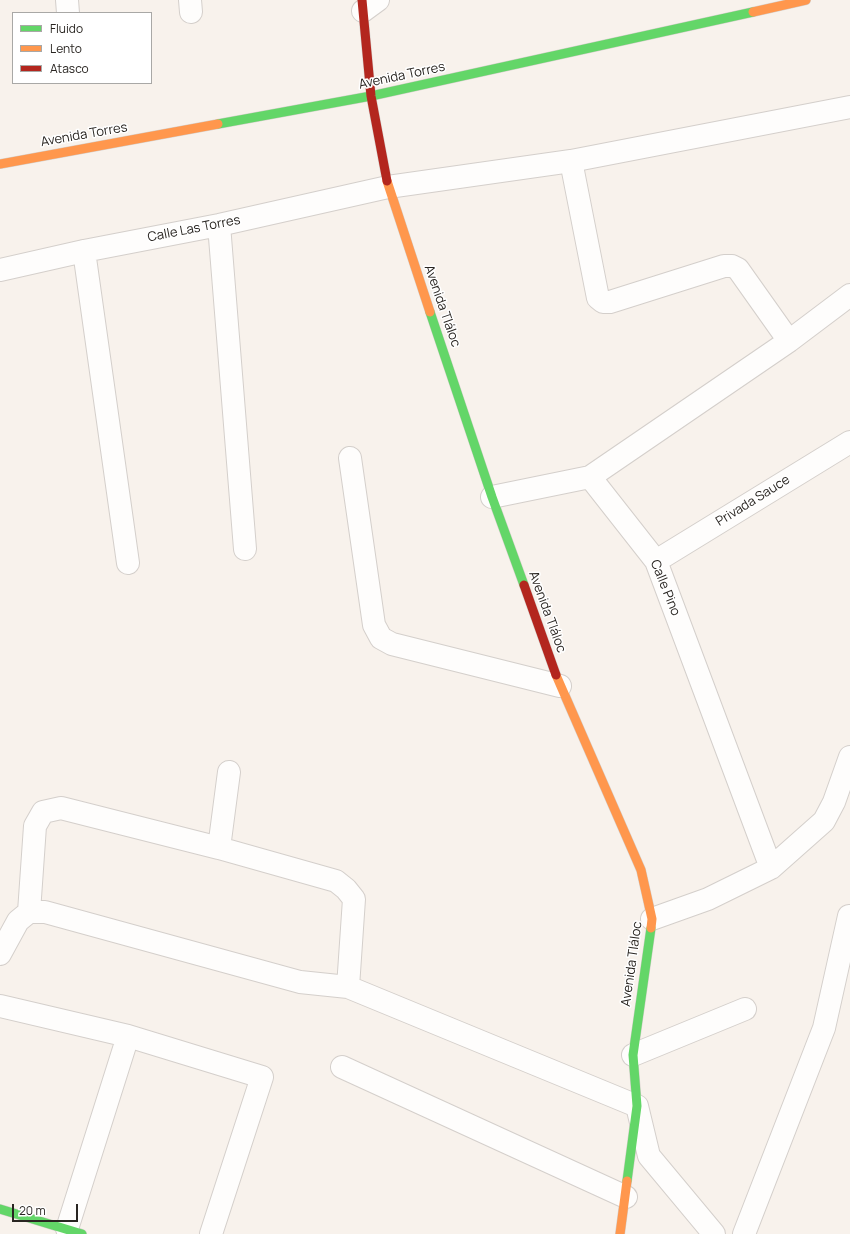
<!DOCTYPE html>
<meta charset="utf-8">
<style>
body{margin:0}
#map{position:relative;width:850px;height:1234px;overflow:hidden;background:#f8f2ec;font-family:Manrope,sans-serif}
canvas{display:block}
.legend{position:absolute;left:12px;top:12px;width:140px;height:72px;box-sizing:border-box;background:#fff;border:1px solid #a9a8a6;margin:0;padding:5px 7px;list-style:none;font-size:12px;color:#292521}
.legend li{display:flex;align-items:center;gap:8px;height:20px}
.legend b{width:20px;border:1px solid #a9a8a6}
.scale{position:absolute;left:12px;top:1204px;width:66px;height:18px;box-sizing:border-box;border:2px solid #292521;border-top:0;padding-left:5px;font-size:12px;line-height:14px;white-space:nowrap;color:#292521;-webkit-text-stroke:3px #fff;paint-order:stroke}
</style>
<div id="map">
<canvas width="850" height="1234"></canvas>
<ul class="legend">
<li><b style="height:5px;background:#63d668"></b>Fluido</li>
<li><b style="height:5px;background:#ff974d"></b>Lento</li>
<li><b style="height:5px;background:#b3261e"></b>Atasco</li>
</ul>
<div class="scale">20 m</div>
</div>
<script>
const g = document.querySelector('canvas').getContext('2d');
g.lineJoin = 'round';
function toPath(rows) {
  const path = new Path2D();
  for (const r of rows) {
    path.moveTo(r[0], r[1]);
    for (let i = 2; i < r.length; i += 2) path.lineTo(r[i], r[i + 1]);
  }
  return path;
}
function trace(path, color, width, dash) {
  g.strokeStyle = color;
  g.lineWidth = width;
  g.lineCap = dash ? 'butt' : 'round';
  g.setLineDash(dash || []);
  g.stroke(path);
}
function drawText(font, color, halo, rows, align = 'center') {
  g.font = font + ' Manrope,sans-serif';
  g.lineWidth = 3;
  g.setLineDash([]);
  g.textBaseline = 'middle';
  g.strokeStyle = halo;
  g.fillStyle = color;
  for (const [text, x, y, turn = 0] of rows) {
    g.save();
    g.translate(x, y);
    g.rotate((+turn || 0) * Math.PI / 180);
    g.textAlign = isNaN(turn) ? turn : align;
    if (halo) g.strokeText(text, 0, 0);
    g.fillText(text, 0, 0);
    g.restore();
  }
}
const street = toPath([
 [67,0,68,13],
 [190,0,191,12],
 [363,11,378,0],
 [571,161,598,298,603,302,610,302,724,266,732,266,738,269,789,341],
 [219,225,245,549],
 [84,251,128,563],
 [0,270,84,251,219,225,388,187,571,161,850,107],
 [350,458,374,625,381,638,392,644,560,686],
 [492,497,590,477],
 [656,561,850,442],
 [219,848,229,772],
 [771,868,656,561,590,477,789,341,850,295],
 [29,912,45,912,300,982,348,987,637,1106,649,1156,714,1234],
 [652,919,708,899,771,868,824,821,834,802,850,757],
 [0,954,18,921,29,912,35,826,43,812,61,808,219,848,336,881,346,889,354,899,348,987],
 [0,1006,128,1036,262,1077,211,1234],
 [633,1055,745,1009],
 [342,1067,626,1197],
 [67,1229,128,1036],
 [744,1234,824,1028,849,916]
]);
const fast = toPath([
 [218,124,371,96,753,12],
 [430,312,492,497,524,585],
 [627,1181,637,1106,633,1055,651,928],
 [0,1209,82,1234]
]);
const slow = toPath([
 [753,12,806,0],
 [0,164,218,124],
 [387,181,430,312],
 [556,675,641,870,652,919,651,928],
 [620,1234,627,1181]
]);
const jam = toPath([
 [362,0,371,96,387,181],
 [524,585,556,675]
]);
trace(street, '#d4cfcb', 24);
trace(fast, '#d4cfcb', 10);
trace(slow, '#d4cfcb', 10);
trace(jam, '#d4cfcb', 10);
trace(street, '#fefdfc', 22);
trace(fast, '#63d668', 9);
trace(slow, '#ff974d', 9);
trace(jam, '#b3261e', 9);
drawText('13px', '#292521', '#fff', [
 ["Avenida Torres",402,76,-12],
 ["Avenida Torres",84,135,-10],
 ["Calle Las Torres",194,229,-11],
 ["Avenida Tláloc",442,306,71],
 ["Privada Sauce",753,501,-32],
 ["Calle Pino",665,588,68],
 ["Avenida Tláloc",547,612,70],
 ["Avenida Tláloc",632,964,-82]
]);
</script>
